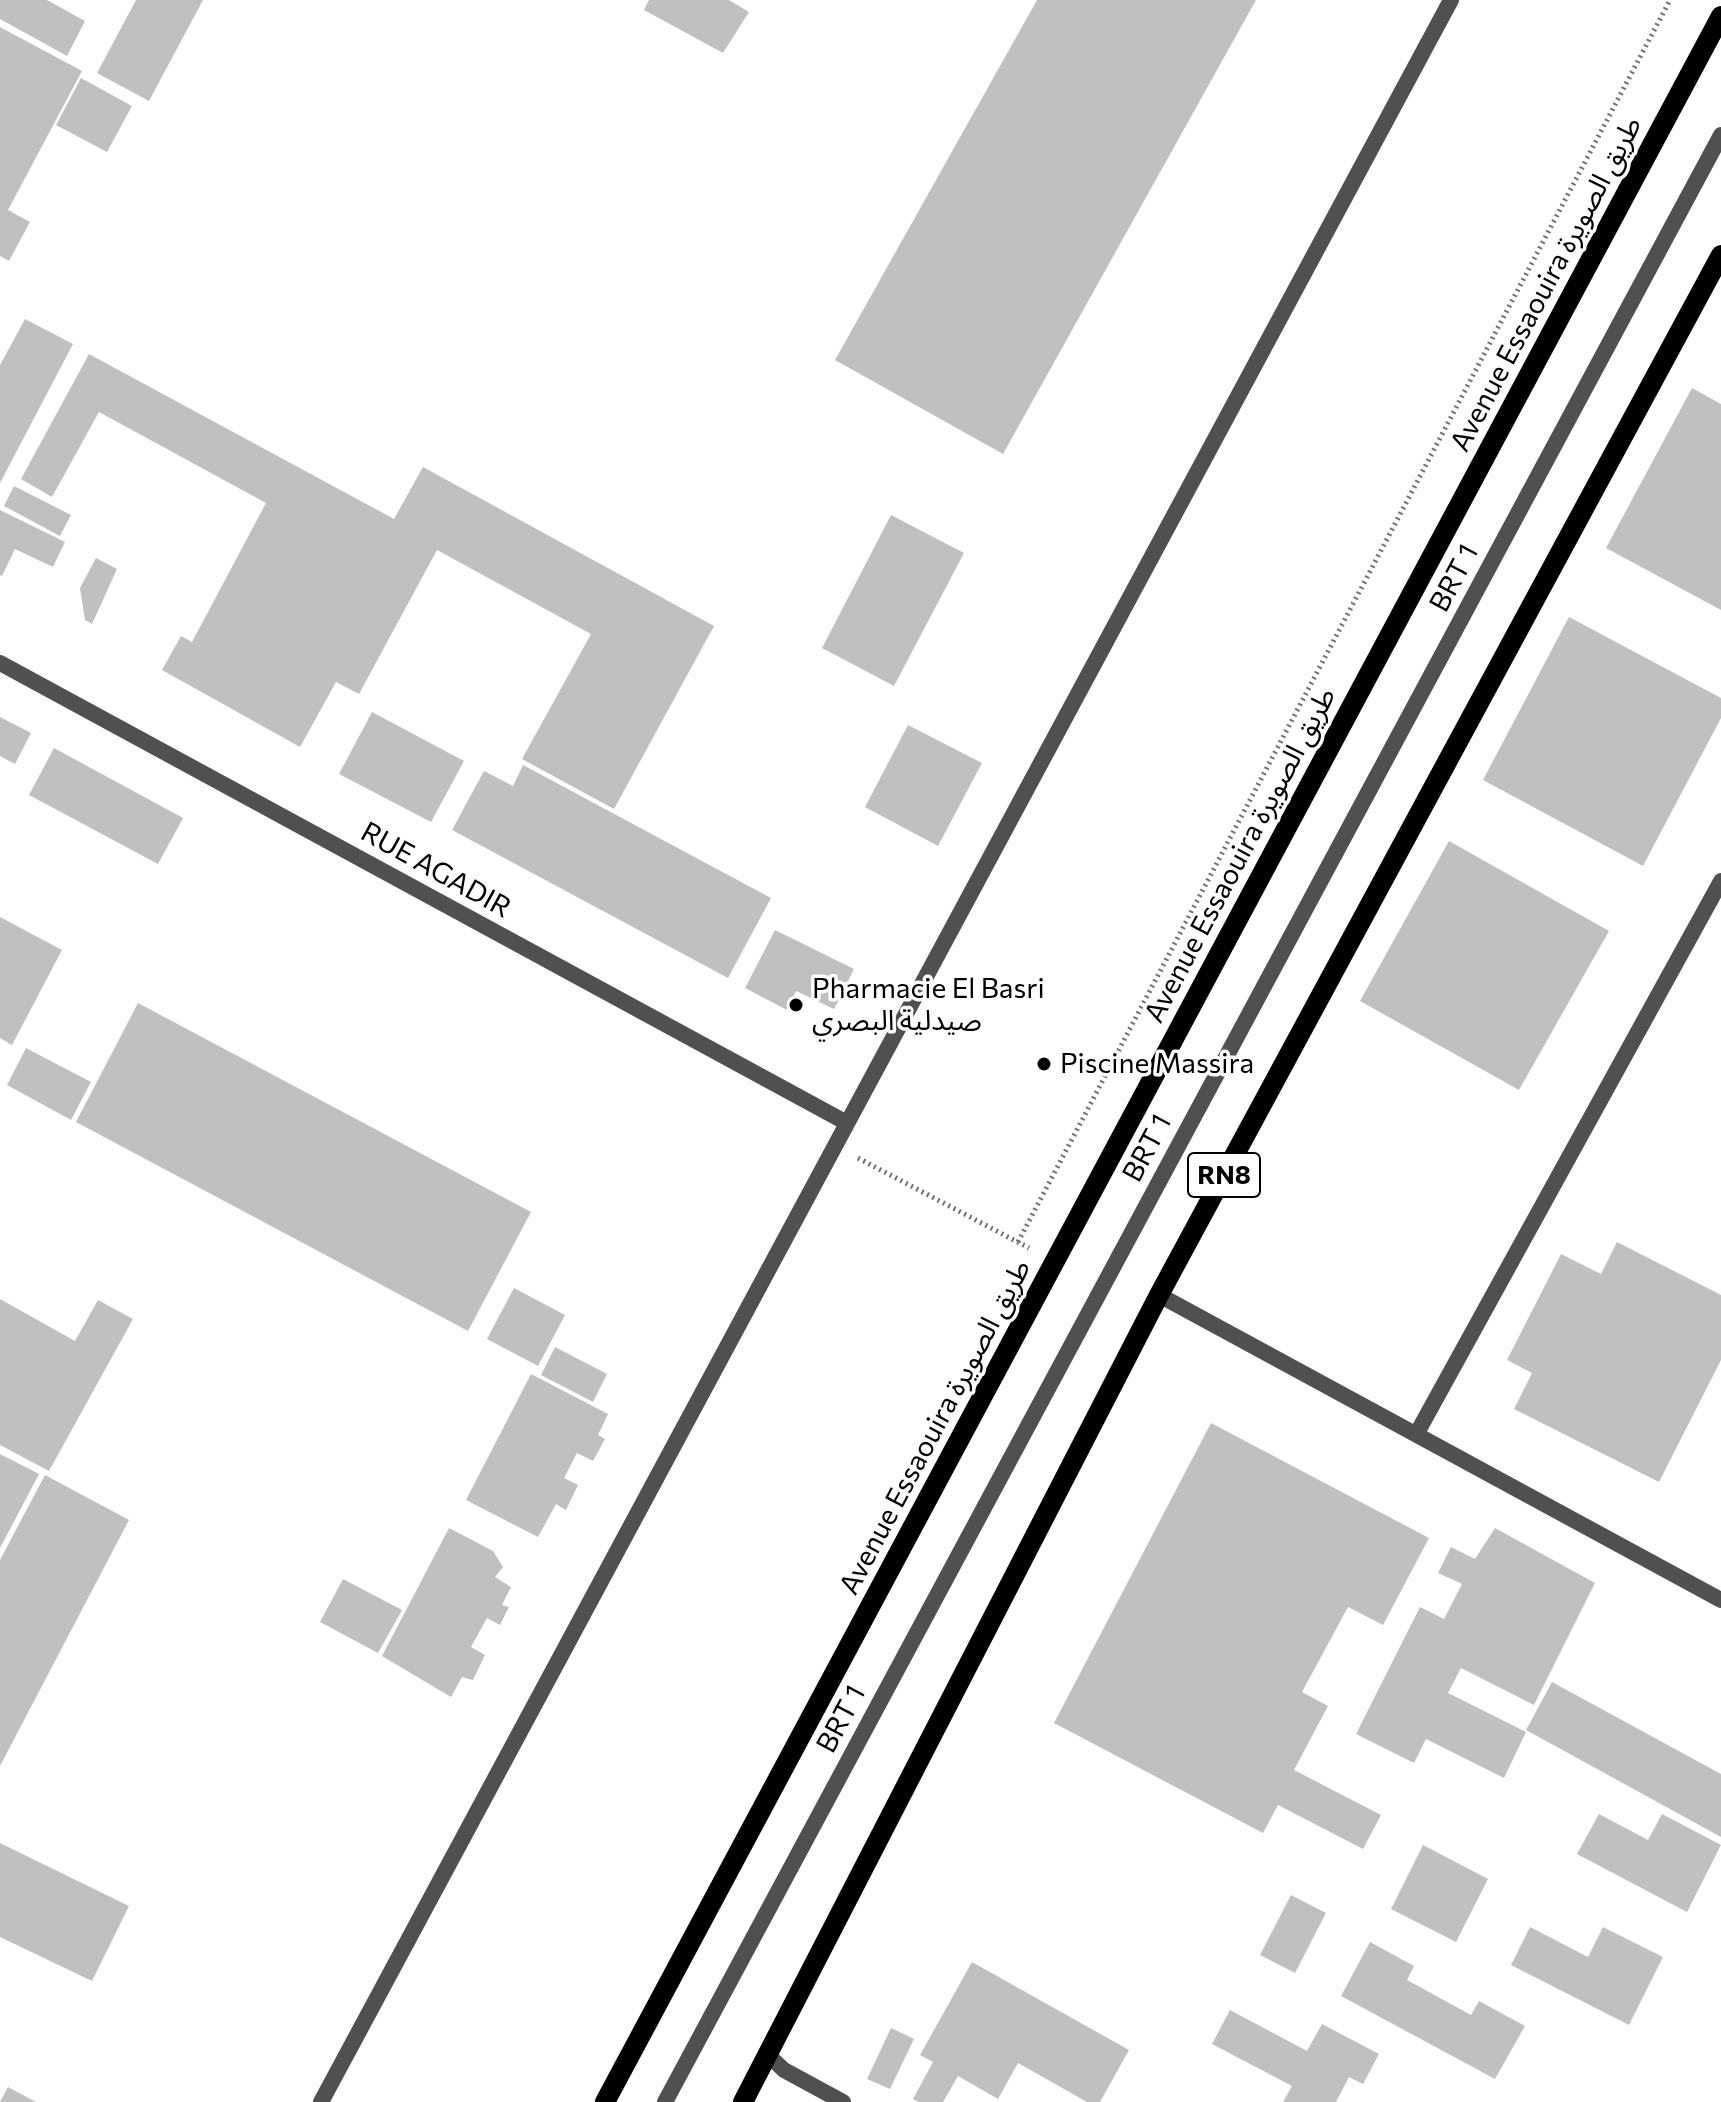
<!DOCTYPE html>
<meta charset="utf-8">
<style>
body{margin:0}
canvas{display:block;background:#fff}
</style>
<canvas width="1721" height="2102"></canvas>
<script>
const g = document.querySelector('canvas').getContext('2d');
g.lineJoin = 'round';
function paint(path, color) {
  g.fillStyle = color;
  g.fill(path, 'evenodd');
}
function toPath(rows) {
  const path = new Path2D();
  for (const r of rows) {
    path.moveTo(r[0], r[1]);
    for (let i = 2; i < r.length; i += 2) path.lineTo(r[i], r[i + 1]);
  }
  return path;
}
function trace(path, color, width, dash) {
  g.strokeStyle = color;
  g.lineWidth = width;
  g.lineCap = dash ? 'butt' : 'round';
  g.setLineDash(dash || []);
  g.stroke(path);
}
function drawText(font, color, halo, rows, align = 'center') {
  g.font = font + ' Commissioner,"Noto Sans Arabic",sans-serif';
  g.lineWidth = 7;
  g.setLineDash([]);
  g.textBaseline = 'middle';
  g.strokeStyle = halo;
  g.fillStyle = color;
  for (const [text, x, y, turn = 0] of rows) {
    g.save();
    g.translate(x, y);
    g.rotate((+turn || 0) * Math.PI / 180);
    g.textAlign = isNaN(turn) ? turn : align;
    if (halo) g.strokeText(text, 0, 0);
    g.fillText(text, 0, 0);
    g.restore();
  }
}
paint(toPath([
 [0,0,47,0,85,21,67,56,0,19],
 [136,0,203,0,149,101,97,73],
 [649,0,729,0,749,12,723,53,644,10],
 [1037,0,1256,0,1003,454,835,360],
 [0,27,82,71,8,210,30,222,9,261,0,256],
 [81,78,132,106,107,152,56,125],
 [25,319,73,344,0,483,0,365],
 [89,354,394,519,423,467,714,626,614,809,522,759,591,634,437,550,359,694,336,682,300,747,162,670,181,636,192,642,266,503,99,412,52,497,21,479],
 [1692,388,1721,404,1721,610,1606,548],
 [14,486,71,515,60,536,4,506],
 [0,510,65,542,53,567,15,549,2,576,0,575],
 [891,515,964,553,894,686,822,648],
 [96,558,117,569,92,624,85,620,80,588],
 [1569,617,1721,698,1721,718,1643,866,1483,780],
 [372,712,464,761,431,822,339,774],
 [0,717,31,733,15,764,0,756],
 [908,725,982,763,938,846,865,807],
 [54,748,183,818,158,864,29,795],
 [523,765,771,898,728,978,452,830,484,771,513,786],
 [1449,841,1609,931,1519,1090,1360,1001],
 [0,917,62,950,12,1045,0,1038],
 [775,930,854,969,834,1009,796,991,787,1010,745,988],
 [138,1003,531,1212,468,1331,76,1122],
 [26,1048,91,1082,71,1120,7,1085],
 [1617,1242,1721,1295,1721,1360,1659,1482,1514,1409,1532,1373,1507,1360,1561,1254,1601,1274],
 [514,1288,565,1315,538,1366,487,1339],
 [0,1299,75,1341,98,1300,133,1319,49,1471,0,1445],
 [555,1347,607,1374,593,1402,541,1375],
 [531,1374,608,1414,598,1435,605,1439,593,1461,577,1453,564,1478,578,1485,566,1510,556,1504,538,1537,466,1500],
 [1211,1423,1429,1538,1383,1625,1348,1607,1302,1692,1328,1706,1294,1770,1381,1815,1363,1849,1278,1805,1263,1833,1054,1723],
 [0,1454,39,1474,0,1548],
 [45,1475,129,1520,0,1766,0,1560],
 [449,1528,493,1551,503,1567,495,1577,511,1587,502,1605,509,1607,500,1625,487,1618,471,1647,485,1655,473,1680,462,1677,451,1697,382,1656],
 [1495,1528,1595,1583,1534,1705,1461,1668,1448,1693,1526,1732,1504,1778,1426,1739,1414,1763,1356,1734,1420,1607,1444,1619,1462,1584,1438,1573,1451,1547,1475,1559],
 [343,1579,402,1610,378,1653,320,1622],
 [1552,1682,1721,1774,1721,1837,1526,1730],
 [1599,1814,1648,1840,1662,1814,1721,1845,1687,1912,1577,1854],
 [0,1843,129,1906,92,1981,0,1937],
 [1423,1845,1488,1879,1456,1942,1391,1909],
 [1291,1895,1326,1913,1295,1973,1260,1955],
 [1530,1927,1588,1957,1603,1927,1663,1957,1629,2025,1511,1965],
 [1370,1942,1414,1966,1407,1980,1471,2015,1479,2001,1525,2026,1495,2079,1341,1996],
 [972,1962,1129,2050,1100,2102,1087,2102,1018,2063,998,2099,958,2076,943,2102,919,2102,913,2099,933,2062,920,2055],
 [1230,2010,1307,2051,1322,2024,1379,2054,1363,2084,1349,2077,1336,2102,1283,2102,1292,2086,1212,2044],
 [891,2028,914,2039,890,2089,867,2079],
 [8,2087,36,2102,0,2102]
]), '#c0c0c0');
trace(toPath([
 [858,1158,1029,1248],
 [1018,1242,1670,0]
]), '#727272', 5, [2, 4]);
trace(toPath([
 [665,2102,1721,135]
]), '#505050', 16);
trace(toPath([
 [0,663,847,1123],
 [1159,1295,1721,1600],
 [1417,1433,1721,881],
 [769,2056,784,2070,843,2102],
 [321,2102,1451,0]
]), '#505050', 16);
trace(toPath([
 [605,2102,1721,16],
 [743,2102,1159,1295,1721,255]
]), '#000', 20);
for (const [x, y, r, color] of [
 [796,1005,8,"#000"],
 [1044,1064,8,"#000"]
]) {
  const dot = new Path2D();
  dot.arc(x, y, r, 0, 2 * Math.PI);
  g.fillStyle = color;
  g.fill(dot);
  trace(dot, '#fff', 3);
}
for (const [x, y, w] of [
 [1224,1175,72]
]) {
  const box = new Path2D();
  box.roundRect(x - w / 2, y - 22, w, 44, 6);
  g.fillStyle = '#fff';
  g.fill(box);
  trace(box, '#000', 2);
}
drawText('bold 26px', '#000', null, [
 ["RN8",1224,1175]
]);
drawText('28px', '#000', '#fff', [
 ["Avenue Essaouira طريق الصويرة",1546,284,-62],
 ["BRT 1",1454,578,-62],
 ["Avenue Essaouira طريق الصويرة",1240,855,-62],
 ["RUE AGADIR",436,870,29],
 ["BRT 1",1147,1148,-62],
 ["Avenue Essaouira طريق الصويرة",935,1427,-62],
 ["BRT 1",841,1719,-62]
]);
drawText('28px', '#000', '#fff', [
 ["Pharmacie El Basri",812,989],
 ["صيدلية البصري",812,1021],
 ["Piscine Massira",1060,1064]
], 'left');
</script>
